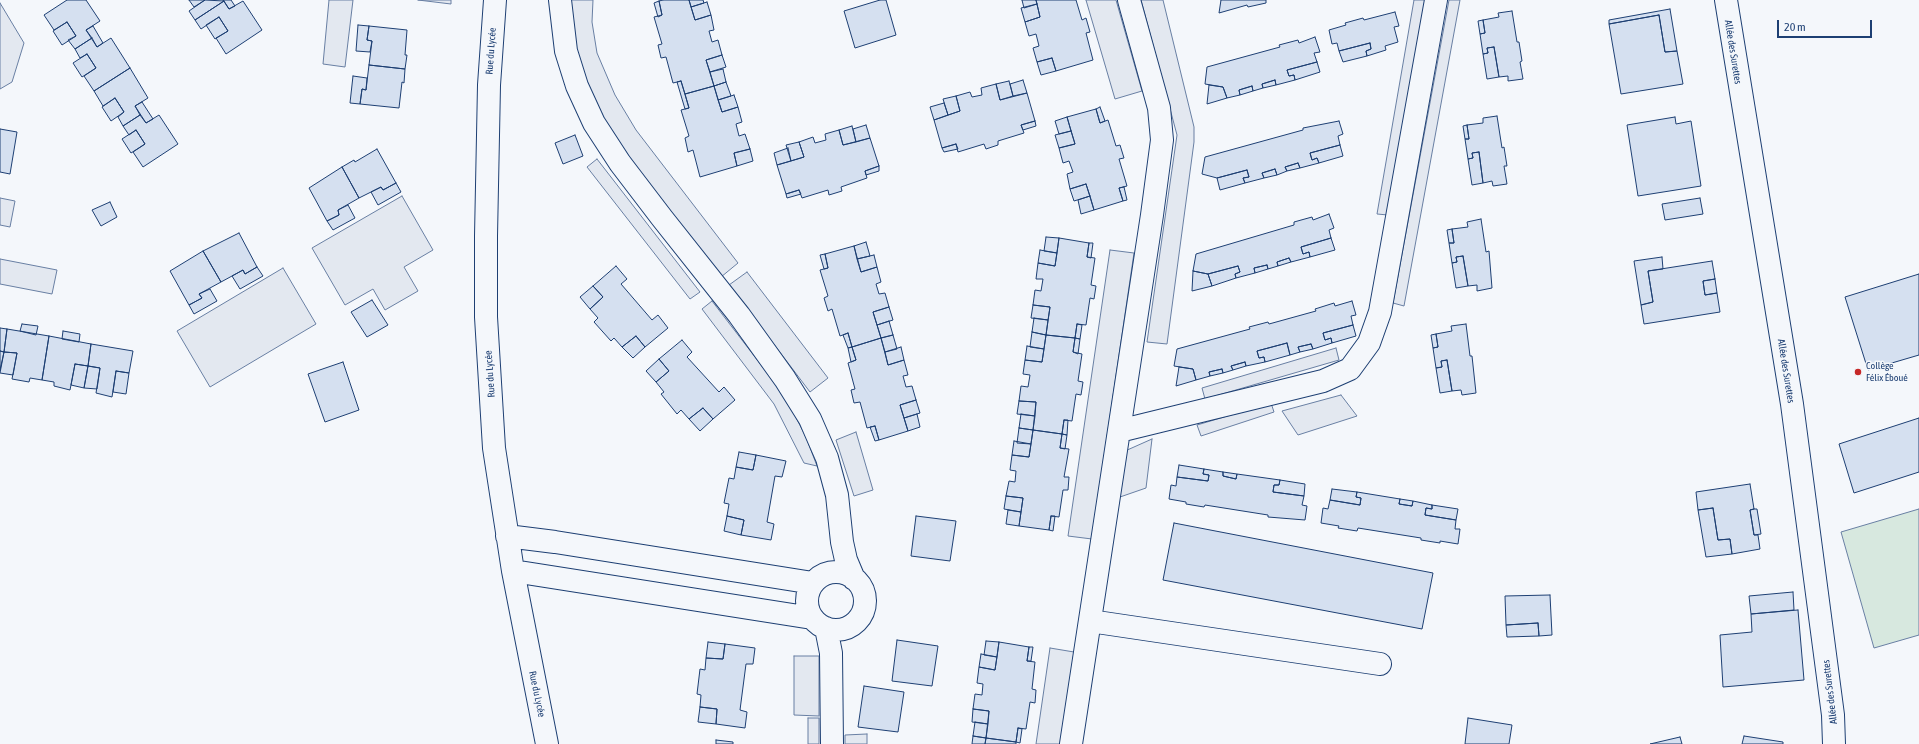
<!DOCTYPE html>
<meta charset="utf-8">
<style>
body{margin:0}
#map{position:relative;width:1919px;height:744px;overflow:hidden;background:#f4f7fb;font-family:"Asap Condensed",sans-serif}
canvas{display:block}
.scale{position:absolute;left:1777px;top:20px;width:95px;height:18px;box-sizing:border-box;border:2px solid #1d3f73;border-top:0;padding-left:5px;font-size:12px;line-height:14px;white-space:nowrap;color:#1d3f73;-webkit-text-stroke:3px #f4f7fb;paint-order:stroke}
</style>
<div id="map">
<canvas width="1919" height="744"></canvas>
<div class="scale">20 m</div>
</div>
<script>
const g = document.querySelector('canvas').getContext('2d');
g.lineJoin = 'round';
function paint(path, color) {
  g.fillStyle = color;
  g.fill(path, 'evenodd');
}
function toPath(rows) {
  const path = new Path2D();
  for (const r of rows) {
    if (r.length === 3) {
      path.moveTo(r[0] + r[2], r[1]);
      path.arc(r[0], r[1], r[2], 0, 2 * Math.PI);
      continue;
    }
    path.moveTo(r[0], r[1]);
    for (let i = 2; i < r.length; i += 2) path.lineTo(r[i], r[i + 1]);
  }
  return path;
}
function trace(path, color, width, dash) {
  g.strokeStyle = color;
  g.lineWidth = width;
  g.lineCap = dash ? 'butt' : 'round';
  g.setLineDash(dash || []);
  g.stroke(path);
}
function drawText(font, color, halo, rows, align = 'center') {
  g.font = font + ' "Asap Condensed",sans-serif';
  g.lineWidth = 3;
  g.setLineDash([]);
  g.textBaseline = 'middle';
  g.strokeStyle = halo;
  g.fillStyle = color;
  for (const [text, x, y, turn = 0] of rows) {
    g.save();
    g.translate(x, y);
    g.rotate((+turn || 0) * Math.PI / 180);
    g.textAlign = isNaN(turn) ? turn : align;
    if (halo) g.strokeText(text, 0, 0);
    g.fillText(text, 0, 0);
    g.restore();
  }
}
const green = toPath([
 [1919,509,1919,635,1874,648,1841,532,1919,509]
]);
paint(green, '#d7e8df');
trace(green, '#687fa3', 1);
const parking = toPath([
 [329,0,353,0,345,67,323,64,329,0],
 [418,0,451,0,451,4,418,0],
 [568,0,593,0,592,22,597,53,615,95,636,130,738,263,721,277,618,143,603,121,576,60,568,0],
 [1086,0,1116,0,1142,91,1115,99,1086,0],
 [1141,0,1163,0,1194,127,1194,142,1167,344,1147,342,1177,135,1141,0],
 [1414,0,1425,0,1388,215,1377,214,1414,0],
 [1449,0,1460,0,1404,306,1393,303,1449,0],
 [0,3,24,43,12,82,0,89,0,3],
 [597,159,700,292,690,299,587,167,597,159],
 [402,196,433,250,404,267,418,291,385,310,373,289,345,305,312,248,402,196],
 [0,198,15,201,10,227,0,225,0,198],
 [1110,250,1134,253,1092,539,1068,536,1110,250],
 [0,259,57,270,52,294,0,284,0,259],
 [283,268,316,324,210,387,177,331,283,268],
 [747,272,828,378,810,392,729,285,747,272],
 [712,301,785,396,806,437,817,466,804,463,774,404,702,309,712,301],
 [1336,348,1339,360,1205,399,1202,388,1336,348],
 [1341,395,1357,416,1298,435,1282,411,1341,395],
 [1271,403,1274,412,1201,436,1197,425,1271,403],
 [856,432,873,490,854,496,836,440,856,432],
 [1152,439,1146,488,1120,497,1125,451,1152,439],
 [1050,648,1074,652,1061,744,1036,744,1050,648],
 [794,656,819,656,819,716,794,715,794,656],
 [808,718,819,718,819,744,808,744,808,718],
 [867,734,867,744,845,744,845,735,867,734]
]);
paint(parking, '#e3e8f0');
trace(parking, '#687fa3', 1);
const building = toPath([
 [67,0,86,0,100,21,86,30,92,38,75,49,68,40,76,36,67,22,54,30,44,15,67,0],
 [189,0,205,0,194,7,189,0],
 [205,0,224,1,195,20,189,11,205,0],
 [223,0,231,0,235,6,229,9,223,0],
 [663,0,689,0,695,20,711,15,714,30,709,31,712,42,718,40,722,55,706,60,714,86,685,94,681,81,673,83,666,57,661,58,658,45,662,44,654,17,662,15,659,1,663,0],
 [689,0,703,0,704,3,691,7,689,0],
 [880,0,886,0,896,35,855,48,844,11,880,0],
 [1022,0,1036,0,1037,4,1024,8,1022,0],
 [1036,0,1076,0,1082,20,1086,18,1090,32,1086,33,1093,60,1056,71,1052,58,1037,62,1033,48,1039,46,1036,34,1029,36,1025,22,1040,17,1036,0],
 [1221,0,1266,0,1266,3,1248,7,1247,5,1219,13,1221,0],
 [224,1,229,9,243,1,262,30,226,54,216,38,228,31,219,17,201,29,195,20,224,1],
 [659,1,662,15,658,17,654,3,659,1],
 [707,2,711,15,695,20,691,7,707,2],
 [1037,4,1040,17,1025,22,1021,8,1037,4],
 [1670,9,1677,51,1665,52,1659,15,1609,24,1609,20,1670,9],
 [1512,11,1517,42,1519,42,1522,61,1520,62,1523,79,1508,81,1508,76,1499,77,1494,47,1487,48,1488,53,1483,54,1480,34,1485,33,1483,20,1499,17,1498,13,1512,11],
 [1395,12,1399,26,1394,27,1398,42,1385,46,1386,50,1367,56,1366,51,1371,49,1370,43,1339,51,1337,43,1332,44,1329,30,1346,25,1345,23,1363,18,1364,20,1395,12],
 [1659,15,1665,52,1677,51,1683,84,1621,94,1609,24,1659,15],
 [219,17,228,31,215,39,206,25,219,17],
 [1483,20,1485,33,1480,34,1478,21,1483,20],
 [67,22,76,36,62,45,53,31,67,22],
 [358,25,369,26,367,40,372,41,370,52,356,51,358,25],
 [93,26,103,43,97,47,86,30,93,26],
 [369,26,407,30,405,55,407,55,405,69,369,65,372,41,367,40,369,26],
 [1315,37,1320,52,1314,53,1317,62,1287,70,1289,76,1294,75,1295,80,1276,85,1275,80,1262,84,1263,88,1253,91,1252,86,1239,90,1240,95,1227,98,1223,87,1205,84,1207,67,1280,47,1279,45,1298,40,1299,43,1315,37],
 [92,38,97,47,111,38,130,68,94,91,84,76,96,68,87,54,80,58,75,49,92,38],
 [1370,43,1371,49,1366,51,1367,56,1343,62,1339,51,1370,43],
 [1494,47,1499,77,1487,79,1483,54,1488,53,1487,48,1494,47],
 [87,54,96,68,82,77,73,63,87,54],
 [722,55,726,67,710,72,706,60,722,55],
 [1052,58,1056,71,1041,75,1037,62,1052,58],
 [1317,62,1320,72,1295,80,1294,75,1289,76,1287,70,1317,62],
 [369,65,405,69,404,83,402,82,399,108,360,104,362,89,366,90,369,65],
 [130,68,148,98,135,106,140,115,123,126,118,117,124,112,115,98,103,106,94,91,130,68],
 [723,69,726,82,714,86,710,72,723,69],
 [353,76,367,78,366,90,362,89,360,104,350,103,353,76],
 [1023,80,1027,93,1013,96,1010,84,1023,80],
 [1275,80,1276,85,1263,88,1262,84,1275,80],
 [681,81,689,108,685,109,677,82,681,81],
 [1009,81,1013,96,1000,100,996,84,1009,81],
 [726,82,731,96,718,100,714,86,726,82],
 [996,84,1000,100,1027,93,1035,121,1021,125,1024,133,998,141,998,145,986,149,984,144,958,152,956,144,942,148,934,120,960,111,956,96,970,92,972,97,982,95,981,88,996,84],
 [1209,85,1223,87,1227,98,1207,104,1209,85],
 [714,86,722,112,738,107,742,122,736,124,739,136,745,134,750,149,734,153,737,166,700,177,693,150,688,152,685,138,689,136,681,110,689,108,685,94,714,86],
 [1252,86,1253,91,1240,95,1239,90,1252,86],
 [734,95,738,107,722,112,718,100,734,95],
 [956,96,960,111,948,115,943,99,956,96],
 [115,98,124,112,111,121,102,107,115,98],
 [142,102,153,119,146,123,135,106,142,102],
 [944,103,948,115,934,120,930,107,944,103],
 [1100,107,1105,121,1100,123,1096,109,1100,107],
 [1096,109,1100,123,1108,120,1116,146,1120,145,1124,158,1119,159,1127,186,1119,188,1123,201,1094,210,1086,184,1070,189,1067,174,1073,172,1069,161,1063,163,1059,148,1075,144,1067,117,1096,109],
 [140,115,146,123,159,115,178,144,143,167,133,152,145,144,136,130,129,135,123,126,140,115],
 [1497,116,1502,148,1504,147,1507,166,1504,166,1507,184,1493,186,1492,181,1483,183,1479,152,1472,153,1473,158,1468,159,1465,139,1469,139,1467,125,1483,123,1483,118,1497,116],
 [1067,117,1071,131,1059,134,1055,121,1067,117],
 [1675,117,1676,124,1691,121,1701,186,1638,196,1627,125,1675,117],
 [1035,121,1036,126,1023,130,1021,125,1035,121],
 [1339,121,1343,134,1338,136,1340,145,1310,153,1312,160,1317,158,1319,163,1300,168,1298,163,1285,167,1287,171,1277,175,1275,169,1262,173,1264,178,1245,183,1243,178,1249,177,1247,170,1217,178,1202,174,1205,157,1303,130,1303,128,1339,121],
 [866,125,870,138,856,142,853,129,866,125],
 [1467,125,1469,139,1465,139,1463,126,1467,125],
 [852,126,856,142,843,145,839,130,852,126],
 [0,129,17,132,10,174,0,172,0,129],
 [136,130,145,144,131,153,122,139,136,130],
 [839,130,843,145,870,138,879,166,865,171,867,178,841,187,842,191,829,195,828,190,802,198,799,190,786,194,777,165,804,157,799,142,813,137,815,143,826,140,825,134,839,130],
 [1071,131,1075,144,1059,148,1055,135,1071,131],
 [575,135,583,156,563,164,555,143,575,135],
 [799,142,804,157,791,161,786,145,799,142],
 [956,144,958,149,944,152,942,148,956,144],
 [1340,145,1343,156,1319,163,1317,158,1312,160,1310,153,1340,145],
 [788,148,791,161,777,165,774,153,788,148],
 [377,149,396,183,383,190,381,187,359,198,342,167,354,160,355,162,377,149],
 [750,149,753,161,737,166,734,153,750,149],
 [1479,152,1483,183,1472,185,1468,159,1473,158,1472,153,1479,152],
 [1298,163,1300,168,1287,171,1285,167,1298,163],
 [879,166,879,171,866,175,865,171,879,166],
 [342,167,359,198,338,210,339,215,327,221,309,188,342,167],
 [1275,169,1277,175,1264,178,1262,173,1275,169],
 [1247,170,1249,177,1243,178,1245,183,1220,190,1217,178,1247,170],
 [396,183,401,192,378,205,371,192,381,187,383,190,396,183],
 [1086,184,1090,196,1074,201,1070,189,1086,184],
 [1124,187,1127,200,1123,201,1119,188,1124,187],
 [799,190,801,194,787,198,786,194,799,190],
 [1090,196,1094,210,1081,214,1078,200,1090,196],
 [1700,198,1703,214,1665,220,1662,204,1700,198],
 [110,202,117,217,101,226,92,210,110,202],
 [348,205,355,218,333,230,327,221,339,215,338,210,348,205],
 [1329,214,1334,228,1329,230,1331,238,1301,247,1303,254,1309,252,1310,257,1291,262,1289,258,1277,262,1278,266,1268,269,1267,265,1254,268,1255,273,1236,278,1235,274,1240,272,1238,266,1208,274,1193,271,1196,254,1294,225,1294,222,1312,217,1313,220,1329,214],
 [1481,219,1486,252,1489,251,1492,288,1477,291,1477,285,1468,286,1463,256,1456,257,1457,262,1452,263,1449,243,1454,243,1452,229,1468,227,1467,222,1481,219],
 [1452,229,1454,243,1449,243,1447,230,1452,229],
 [239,233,257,267,245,274,243,270,221,282,203,251,239,233],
 [1046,237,1059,238,1057,253,1044,251,1046,237],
 [1059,238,1089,243,1087,257,1095,258,1091,285,1096,286,1094,299,1090,298,1086,325,1077,324,1075,338,1046,335,1050,307,1033,305,1035,290,1041,291,1043,279,1036,279,1038,263,1055,266,1059,238],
 [1331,238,1335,250,1310,257,1309,252,1303,254,1301,247,1331,238],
 [866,242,870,256,857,259,854,246,866,242],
 [1089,243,1093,243,1091,258,1087,257,1089,243],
 [854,246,861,272,877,267,881,282,876,284,879,294,885,293,889,307,873,312,881,338,852,347,848,333,840,336,832,309,828,311,824,298,828,296,820,270,828,268,825,254,854,246],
 [1040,250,1057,253,1055,266,1038,263,1040,250],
 [203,251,221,282,199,294,202,298,189,305,170,271,203,251],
 [825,254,828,268,824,269,820,255,825,254],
 [874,255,877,267,861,272,857,259,874,255],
 [1463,256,1468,286,1456,288,1452,263,1457,262,1456,257,1463,256],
 [1662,257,1663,269,1648,271,1653,302,1641,305,1634,261,1662,257],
 [1289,258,1291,262,1278,266,1277,262,1289,258],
 [1712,261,1715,279,1703,281,1705,295,1717,293,1720,312,1644,324,1641,305,1653,302,1648,271,1712,261],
 [1267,265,1268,269,1255,273,1254,268,1267,265],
 [616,266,627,279,621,284,652,320,658,315,668,328,645,347,636,336,622,347,614,338,611,341,594,322,598,318,590,309,603,297,593,286,616,266],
 [1238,266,1240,272,1235,274,1236,278,1212,286,1208,274,1238,266],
 [257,267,263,276,240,289,232,276,243,270,245,274,257,267],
 [1193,271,1208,274,1212,286,1192,291,1193,271],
 [1919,274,1919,355,1868,370,1845,297,1919,274],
 [1715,279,1717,293,1705,295,1703,281,1715,279],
 [593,286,603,297,590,309,580,297,593,286],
 [210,289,217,301,194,314,189,305,202,298,199,294,210,289],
 [372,300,388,325,367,337,351,312,372,300],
 [1352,301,1356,315,1351,316,1353,325,1323,333,1325,340,1331,338,1332,343,1313,349,1311,344,1298,347,1300,352,1290,355,1287,343,1257,351,1259,358,1264,357,1265,362,1246,366,1245,362,1231,366,1233,370,1223,373,1222,369,1209,372,1210,376,1196,380,1193,369,1174,366,1177,349,1250,329,1249,327,1268,322,1269,324,1316,311,1315,309,1334,303,1335,306,1352,301],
 [1033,305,1050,307,1048,320,1031,318,1033,305],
 [889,307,893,320,877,325,873,312,889,307],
 [1034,318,1048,320,1046,335,1032,332,1034,318],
 [889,321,893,335,881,338,877,325,889,321],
 [22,324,38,326,36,335,20,331,22,324],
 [1077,324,1082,325,1080,339,1075,338,1077,324],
 [1466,324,1470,356,1472,356,1476,393,1462,395,1461,390,1452,391,1447,360,1441,361,1442,367,1436,368,1433,348,1438,347,1436,334,1452,331,1451,326,1466,324],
 [1353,325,1356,336,1332,343,1331,338,1325,340,1323,333,1353,325],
 [0,328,7,329,4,352,0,351,0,328],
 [7,329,49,336,42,380,30,378,29,382,12,379,17,353,4,352,7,329],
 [63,331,80,334,79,342,62,339,63,331],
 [1032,332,1046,335,1044,349,1030,347,1032,332],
 [848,333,852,347,848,348,843,335,848,333],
 [1436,334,1438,347,1433,348,1431,335,1436,334],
 [893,335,897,349,885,352,881,338,893,335],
 [1046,335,1075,338,1073,352,1082,354,1078,381,1083,382,1081,395,1076,394,1072,421,1064,420,1062,434,1033,430,1036,402,1019,401,1021,386,1028,387,1030,375,1023,374,1025,360,1042,362,1046,335],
 [49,336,91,344,88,366,75,364,70,390,54,386,54,382,42,380,49,336],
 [636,336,645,347,633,358,622,347,636,336],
 [881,338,888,365,904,360,908,375,903,376,906,387,912,386,916,400,900,405,908,431,879,440,875,426,867,428,860,402,854,403,851,390,855,389,848,363,856,360,852,347,881,338],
 [1075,338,1080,339,1078,354,1073,352,1075,338],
 [682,340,692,352,687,357,719,392,724,387,735,400,713,419,703,408,689,419,681,410,677,414,661,394,664,392,656,382,669,371,659,359,682,340],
 [1287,343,1290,355,1265,362,1264,357,1259,358,1257,351,1287,343],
 [91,344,133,351,129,373,116,371,112,397,96,393,100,368,88,366,91,344],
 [1311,344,1313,349,1300,352,1298,347,1311,344],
 [1027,346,1044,349,1042,362,1025,360,1027,346],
 [852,347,856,360,851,362,848,348,852,347],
 [901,347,904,360,888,365,885,352,901,347],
 [0,351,4,352,0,370,0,351],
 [4,352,17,353,13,375,0,373,4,352],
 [659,359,669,371,656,382,646,371,659,359],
 [1447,360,1452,391,1440,393,1436,368,1442,367,1441,361,1447,360],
 [343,362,359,410,325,422,308,374,343,362],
 [1245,362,1246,366,1233,370,1231,366,1245,362],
 [75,364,88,366,84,388,71,385,75,364],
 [88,366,100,368,97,389,84,388,88,366],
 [1179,367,1193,369,1196,380,1176,386,1179,367],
 [1222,369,1223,373,1210,376,1209,372,1222,369],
 [116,371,129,373,126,394,113,392,116,371],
 [916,400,920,413,904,418,900,405,916,400],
 [1019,401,1036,402,1035,416,1017,414,1019,401],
 [703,408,713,419,700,431,689,419,703,408],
 [917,414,920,427,908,431,904,418,917,414],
 [1021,414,1035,416,1033,430,1019,428,1021,414],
 [1919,418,1919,472,1854,493,1839,444,1919,418],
 [1064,420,1068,420,1067,435,1062,434,1064,420],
 [875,426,879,440,875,441,870,427,875,426],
 [1019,428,1033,430,1031,444,1017,443,1019,428],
 [1033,430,1062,434,1060,448,1069,449,1064,477,1069,477,1068,490,1063,490,1059,517,1051,516,1049,530,1019,526,1023,498,1006,496,1009,481,1015,482,1016,471,1010,470,1012,455,1029,457,1033,430],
 [1062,434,1067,435,1065,449,1060,448,1062,434],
 [1014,441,1031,444,1029,457,1012,455,1014,441],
 [739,452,756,455,753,470,736,467,739,452],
 [756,455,786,461,782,477,775,476,767,522,774,524,771,540,741,535,744,520,727,516,729,504,724,503,729,478,734,479,736,467,753,470,756,455],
 [1179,465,1204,469,1203,474,1209,475,1208,481,1177,477,1179,465],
 [1204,469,1223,472,1223,476,1236,479,1237,474,1280,480,1279,485,1274,485,1273,492,1304,496,1302,505,1307,506,1305,520,1268,517,1268,515,1205,505,1204,507,1186,504,1186,502,1169,499,1171,485,1176,486,1177,477,1208,481,1209,475,1203,474,1204,469],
 [1223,472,1237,474,1236,479,1223,476,1223,472],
 [1280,480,1305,484,1304,496,1273,492,1274,485,1279,485,1280,480],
 [1750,484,1754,509,1750,510,1754,535,1758,535,1760,549,1732,554,1730,539,1718,540,1713,508,1698,510,1696,492,1750,484],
 [1332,489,1357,492,1356,497,1361,498,1360,505,1330,500,1332,489],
 [1357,492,1400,499,1399,504,1412,506,1413,501,1432,505,1432,509,1426,508,1425,515,1456,520,1455,529,1460,529,1458,544,1440,541,1440,543,1421,540,1421,538,1358,528,1357,531,1338,528,1339,526,1321,523,1323,508,1328,509,1330,500,1360,505,1361,498,1356,497,1357,492],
 [1006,496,1023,498,1021,512,1004,509,1006,496],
 [1400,499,1413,501,1412,506,1399,504,1400,499],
 [1432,505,1458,509,1456,520,1425,515,1426,508,1432,509,1432,505],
 [1713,508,1718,540,1730,539,1732,554,1706,557,1698,510,1713,508],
 [1754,509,1757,509,1761,534,1754,535,1750,510,1754,509],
 [1008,510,1021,512,1019,526,1006,524,1008,510],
 [727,516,744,520,741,535,724,531,727,516],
 [916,516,956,521,950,561,911,556,916,516],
 [1051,516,1055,516,1053,531,1049,530,1051,516],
 [1174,523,1433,573,1422,629,1163,580,1174,523],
 [1793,592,1794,610,1751,614,1749,596,1793,592],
 [1550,595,1552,635,1539,636,1538,623,1506,625,1505,596,1550,595],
 [1798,610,1804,680,1723,687,1720,635,1752,632,1751,614,1798,610],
 [1538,623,1539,636,1507,637,1506,625,1538,623],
 [897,640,938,646,932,686,892,681,897,640],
 [986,641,999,642,997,657,984,655,986,641],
 [708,642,725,644,723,659,706,658,708,642],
 [999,642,1029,647,1027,661,1035,662,1032,689,1036,690,1035,703,1030,702,1026,729,1018,728,1016,742,986,738,989,711,973,709,975,694,982,695,983,684,977,683,979,667,995,670,999,642],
 [725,644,755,648,753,664,746,664,740,710,747,712,745,728,716,724,717,709,700,707,701,695,697,694,700,669,705,670,706,658,723,659,725,644],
 [1029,647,1033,647,1031,661,1027,661,1029,647],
 [981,654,997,657,995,670,979,667,981,654],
 [864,686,904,692,898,732,858,727,864,686],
 [700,707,717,709,716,724,698,722,700,707],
 [973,709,989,711,988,724,972,722,973,709],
 [1468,718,1512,725,1509,744,1465,744,1468,718],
 [975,722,988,724,986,738,973,736,975,722],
 [1018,728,1022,729,1020,743,1016,742,1018,728],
 [973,736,986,738,985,744,972,744,973,736],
 [1744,736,1783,742,1783,744,1742,744,1744,736],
 [1680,737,1682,744,1650,744,1680,737],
 [986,738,1016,742,1016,744,985,744,986,738],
 [716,740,733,742,733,744,716,744,716,740]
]);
paint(building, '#d5e0f0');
trace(building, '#1d3f73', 1);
const minor = toPath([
 [495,0,489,85,486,236,486,317,494,448,513,571,547,744],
 [560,0,566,51,577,86,594,123,620,163,662,218,739,315,785,379,810,419,827,458,837,495,842,542,846,560,854,579],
 [1726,0,1792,404,1833,715,1834,744],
 [1119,431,1323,381,1350,369,1369,343,1380,312,1436,0],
 [507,536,555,542,813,583],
 [513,571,812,618],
 [836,601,29],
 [1090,621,1380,664],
 [826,628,831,653,832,744],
 [1071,744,1152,215,1162,140,1159,108,1129,0]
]);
trace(minor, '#1d3f73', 24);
trace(minor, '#f4f7fb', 22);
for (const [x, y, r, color] of [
 [1858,372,4,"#c62828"]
]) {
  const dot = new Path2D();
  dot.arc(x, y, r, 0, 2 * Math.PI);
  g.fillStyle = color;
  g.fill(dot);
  trace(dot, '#f4f7fb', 1.5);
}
drawText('10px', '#1d3f73', '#f4f7fb', [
 ["Rue du Lycée",491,51,-86],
 ["Allée des Surettes",1733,52,81],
 ["Allée des Surettes",1786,371,81],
 ["Rue du Lycée",490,374,-94],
 ["Allée des Surettes",1830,692,-97],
 ["Rue du Lycée",537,694,78]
]);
drawText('10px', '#1d3f73', '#f4f7fb', [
 ["Collège",1866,366],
 ["Félix Éboué",1866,378]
], 'left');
</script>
